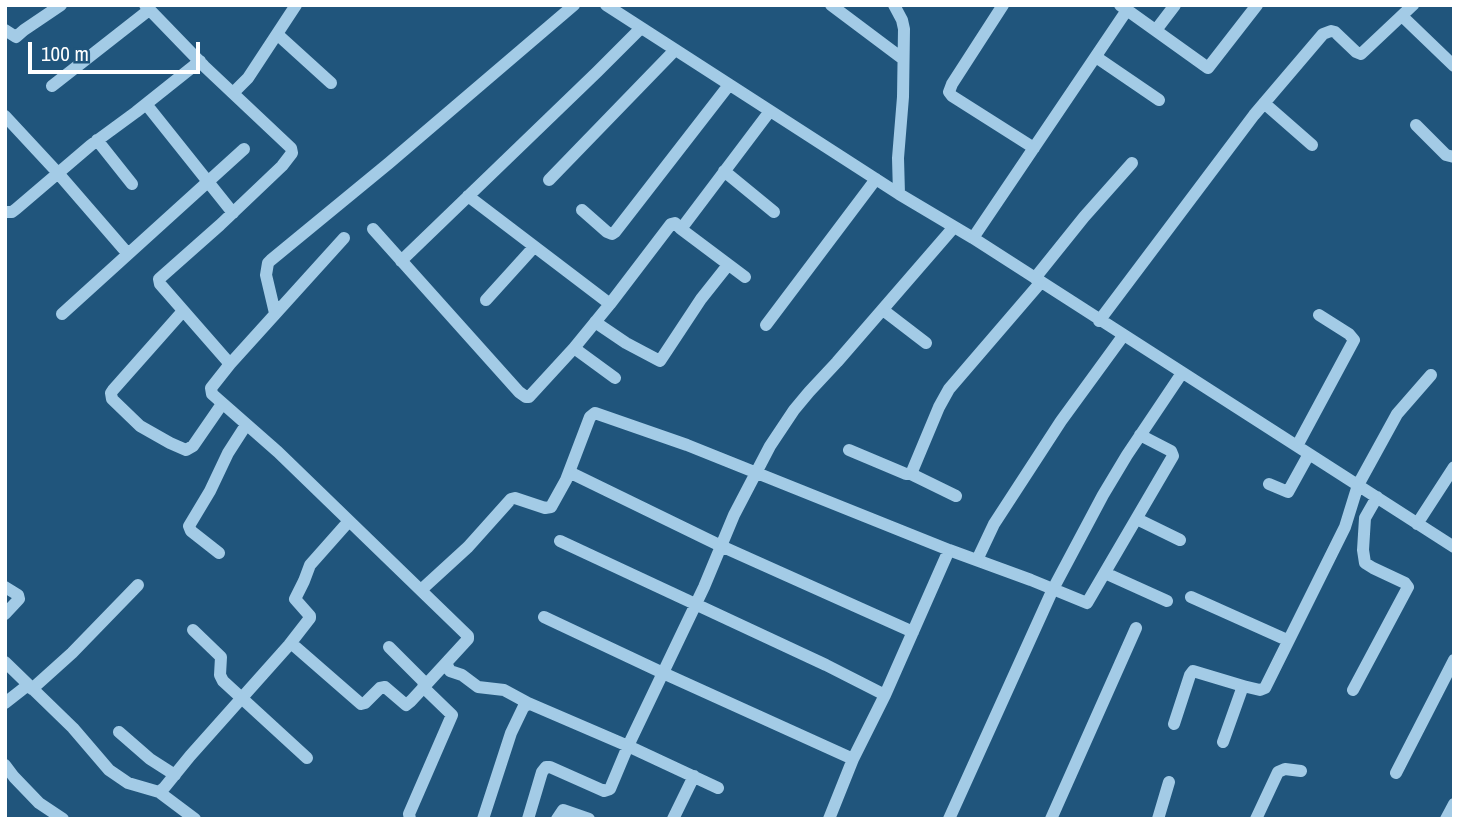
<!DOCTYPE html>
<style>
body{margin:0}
#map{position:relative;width:1459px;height:824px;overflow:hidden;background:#20557c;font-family:"Archivo Narrow",sans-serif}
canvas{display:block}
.frame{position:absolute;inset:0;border:7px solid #fff;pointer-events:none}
.scale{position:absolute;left:28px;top:42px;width:172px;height:32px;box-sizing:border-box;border:4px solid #fff;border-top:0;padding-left:9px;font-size:21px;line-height:24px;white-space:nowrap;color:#fff;-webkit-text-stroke:5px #20557c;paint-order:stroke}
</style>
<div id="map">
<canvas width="1459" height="824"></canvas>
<div class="frame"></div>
<div class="scale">100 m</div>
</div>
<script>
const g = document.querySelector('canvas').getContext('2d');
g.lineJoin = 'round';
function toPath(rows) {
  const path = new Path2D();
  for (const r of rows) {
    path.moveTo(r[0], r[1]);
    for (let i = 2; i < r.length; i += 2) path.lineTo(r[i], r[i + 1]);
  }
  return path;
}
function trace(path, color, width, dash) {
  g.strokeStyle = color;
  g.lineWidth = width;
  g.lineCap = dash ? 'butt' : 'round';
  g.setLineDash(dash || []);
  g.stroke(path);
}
trace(toPath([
 [145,5,204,66,291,148,292,153,282,166,220,225,159,279,160,284,230,364],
 [606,5,899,194,973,238,1454,547],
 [831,5,903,59],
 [894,5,902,20,904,29,903,97,898,158,899,194],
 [1003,5,952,84,949,92,952,96,1034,148],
 [1120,5,1208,68,1257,5],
 [1402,16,1454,66],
 [5,30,16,37,24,30,61,5],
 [1156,30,1175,5],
 [277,34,331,83],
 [1096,57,1159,100],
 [52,86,149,10],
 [233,93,248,78,296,5],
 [1264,103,1312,145],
 [146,104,233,213],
 [5,116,57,172,128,254],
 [1416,125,1446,155,1454,157],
 [97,140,132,184],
 [724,171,774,212],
 [549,180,675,50],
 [468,196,610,304],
 [582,210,607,232,612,234,615,232,729,85],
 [5,212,12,212,16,209,91,145,136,112,200,61],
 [373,229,519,392,526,397,529,397,574,348,610,304,671,224,675,223,681,229,770,111],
 [681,229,745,277],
 [973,238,1127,10],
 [401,261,597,72,641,28],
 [1035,278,1084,217,1132,163],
 [486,300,534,247],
 [883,310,926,343],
 [183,311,113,390,111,393,112,399,140,426,170,443,186,450,193,446,222,404],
 [275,313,266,275,268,263,271,260,389,163,574,5],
 [62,314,244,149],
 [1099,321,1254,115,1323,34,1331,31,1335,32,1356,52,1361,54,1413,5],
 [595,322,626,343,660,361,701,299,728,265],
 [766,325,876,179],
 [574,348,615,378],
 [1297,446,1354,340,1349,334,1319,315],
 [849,450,906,474,911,474,939,407,949,389,1041,282],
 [569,472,721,546,913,632],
 [911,474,956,496],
 [1269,484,1288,492,1309,454],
 [1137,519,1180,540],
 [1417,524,1454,467],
 [560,541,826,665,885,695],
 [219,553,191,531,189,526,210,491,228,453,246,425],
 [977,560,994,524,1061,421,1123,336],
 [1105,573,1167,601],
 [5,587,18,595,19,599,5,614],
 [421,590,468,547,511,499,515,498,545,508,551,507,566,480,590,417,595,413,687,445,949,550,1031,580,1087,603,1173,456,1171,451,1140,435],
 [1191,597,1287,640],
 [544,617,663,673,853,759],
 [193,630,221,657,220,675,223,681,307,758],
 [291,643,361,704,365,703,380,688,385,687,406,705,411,701,468,639,468,636,278,452,212,394,211,388,230,364,344,238],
 [389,647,426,684],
 [5,662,73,728,109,770,128,783,159,792,164,788,190,756,289,645,310,618,310,616,295,599,304,581,310,565,349,521],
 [446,663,450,671,462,675,478,687,504,690,528,703],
 [32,689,72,653,138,585],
 [1353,690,1408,587,1405,583,1373,568,1365,563,1363,550,1365,518,1377,497],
 [5,703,28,685],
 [1174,724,1190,675,1193,671,1243,686,1260,690,1265,688,1345,527,1358,485,1397,414,1431,375],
 [119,732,150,759,175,775],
 [1223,742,1243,686],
 [5,765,14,777,39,803,63,819],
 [1396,773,1454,660],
 [159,792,195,819],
 [410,819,409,814,452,715,423,687],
 [483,819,511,733,523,708,528,703,628,746,718,788],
 [528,819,542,772,546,767,550,767,604,791,610,789,628,746,704,587,734,515,770,446,794,410,809,392,837,362,954,227],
 [557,819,563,810,589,819],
 [673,819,694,776],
 [829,819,853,759,885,695,949,550],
 [949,819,1053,589,1103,495,1127,455,1182,373],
 [1051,819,1136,628],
 [1158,819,1169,782],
 [1256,819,1278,772,1285,769,1301,771],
 [1446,819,1454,804]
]), '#a3cbe6', 12);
</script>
